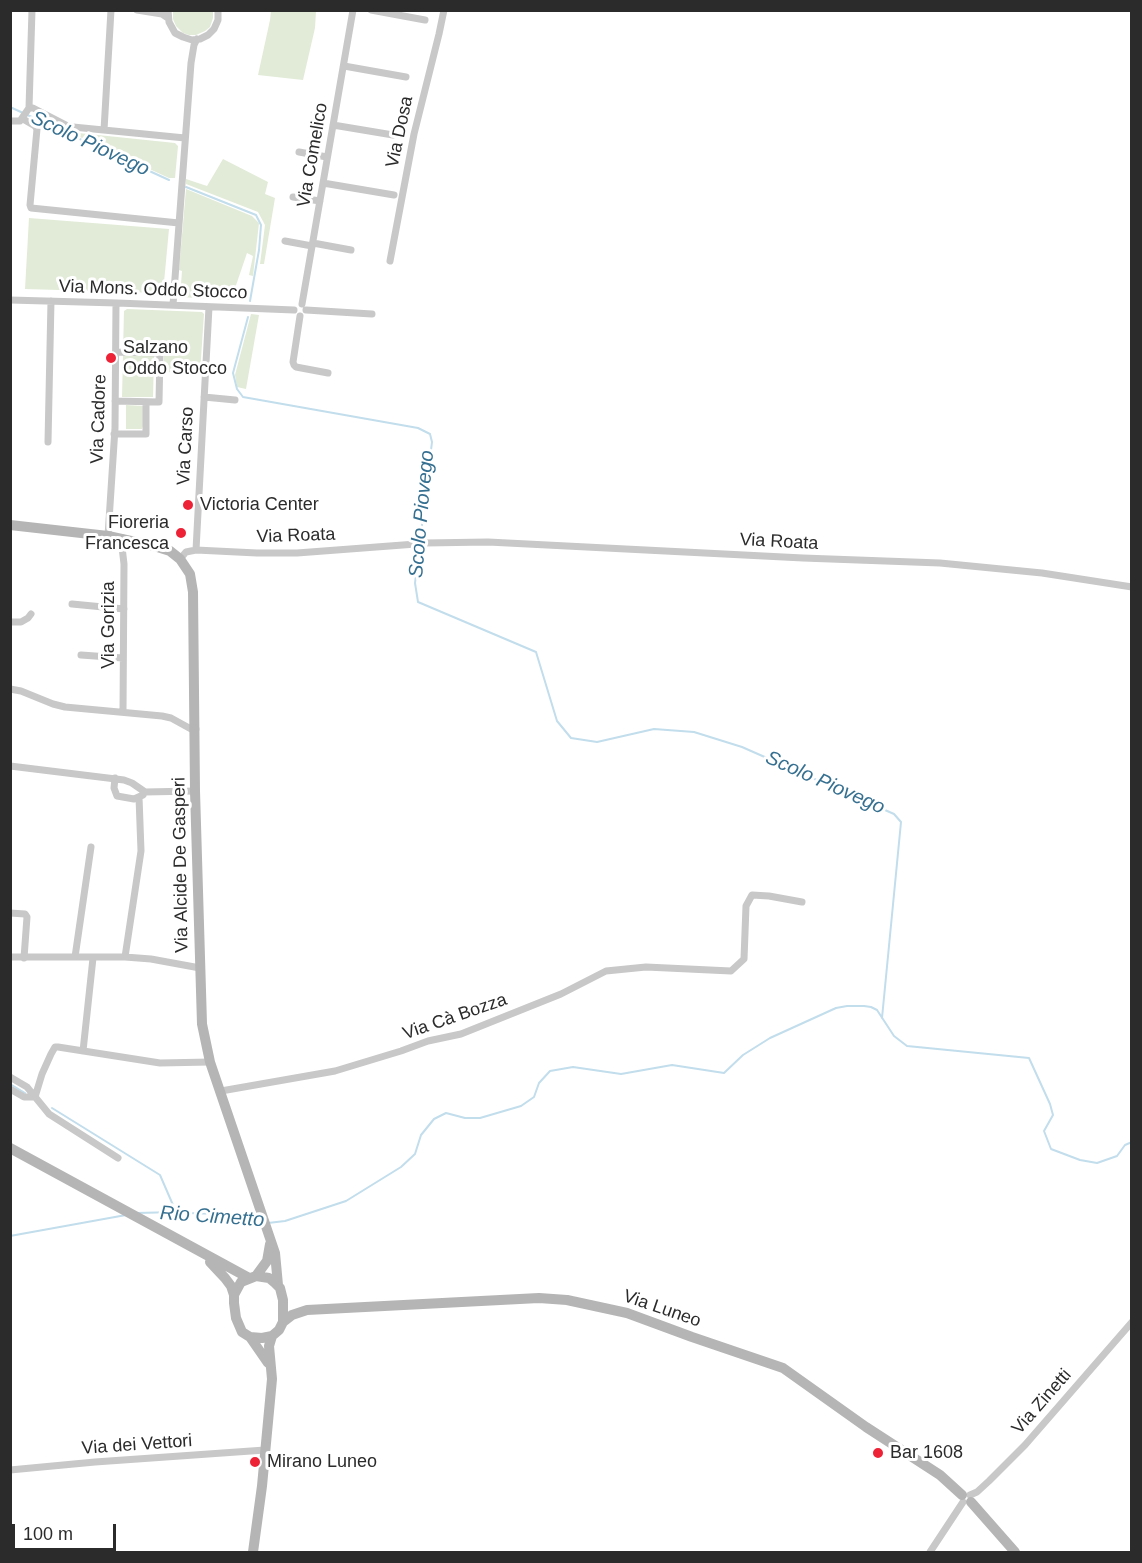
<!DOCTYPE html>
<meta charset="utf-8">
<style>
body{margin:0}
#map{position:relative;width:1142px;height:1563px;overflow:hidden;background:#fff;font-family:Arial,sans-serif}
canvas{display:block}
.frame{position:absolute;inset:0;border:12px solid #2b2b2b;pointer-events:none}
.scale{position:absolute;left:12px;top:1524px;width:104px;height:27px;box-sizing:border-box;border:3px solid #2b2b2b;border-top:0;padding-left:8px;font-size:18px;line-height:21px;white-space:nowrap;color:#2b2b2b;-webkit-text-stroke:4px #fff;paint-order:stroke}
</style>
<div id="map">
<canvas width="1142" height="1563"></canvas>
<div class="frame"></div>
<div class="scale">100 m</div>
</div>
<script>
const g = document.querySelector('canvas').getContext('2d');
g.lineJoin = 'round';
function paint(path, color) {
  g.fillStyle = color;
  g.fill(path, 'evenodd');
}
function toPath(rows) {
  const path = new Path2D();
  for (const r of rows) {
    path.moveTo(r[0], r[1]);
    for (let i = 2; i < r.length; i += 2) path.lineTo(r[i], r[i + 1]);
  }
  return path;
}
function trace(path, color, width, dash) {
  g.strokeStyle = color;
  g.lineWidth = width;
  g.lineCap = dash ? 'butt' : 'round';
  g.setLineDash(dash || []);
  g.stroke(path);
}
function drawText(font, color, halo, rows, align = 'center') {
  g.font = font + ' Arial,sans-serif';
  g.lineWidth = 6;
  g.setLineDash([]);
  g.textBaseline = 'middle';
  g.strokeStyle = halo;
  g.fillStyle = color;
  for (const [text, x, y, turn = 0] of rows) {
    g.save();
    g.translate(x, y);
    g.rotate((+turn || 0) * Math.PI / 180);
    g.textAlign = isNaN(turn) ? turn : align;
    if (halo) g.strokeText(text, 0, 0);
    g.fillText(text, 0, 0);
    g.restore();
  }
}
paint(toPath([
 [173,11,213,11,213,18,210,27,205,31,196,35,189,35,183,33,176,26,173,19],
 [271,11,316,11,315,28,303,80,258,75,270,20],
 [69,132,175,143,178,146,175,178,169,178],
 [223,159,268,182,265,194,275,198,264,264,260,264,265,225,258,212,186,184,186,179,207,186],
 [186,189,252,216,259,223,253,276,249,275,253,256,247,253,231,300,180,297,182,271,179,270],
 [29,218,169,229,163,293,25,289],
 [127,309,202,312,204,314,200,373,164,372,164,351,123,350,124,311],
 [251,314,259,315,246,389,237,387,235,375],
 [123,355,154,356,153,397,122,397],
 [126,405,143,406,143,426,142,429,126,429]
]), '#e2ebd7');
trace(toPath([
 [10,107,169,180],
 [186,187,256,215,261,225,259,250,250,301],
 [248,317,233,373,237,389,243,397,418,428,430,434,432,442,415,583,418,602,536,652,557,721,571,738,597,742,654,729,694,732,742,747,894,814,901,822,882,1018],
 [10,1084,25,1093],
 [52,1108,160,1175,176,1212],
 [137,1213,176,1212,185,1213,221,1214,238,1216,256,1223,262,1223],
 [268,1223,285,1221,346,1201,401,1167,415,1154,421,1135,434,1119,446,1113,465,1118,480,1118,521,1106,534,1097,539,1083,550,1071,573,1067,621,1074,672,1065,724,1073,743,1055,770,1038,836,1008,847,1006,864,1006,871,1007,877,1010,894,1036,907,1046,1029,1058,1050,1104,1053,1115,1044,1131,1051,1149,1080,1160,1097,1163,1117,1156,1125,1145,1132,1142],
 [10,1236,126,1215]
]), '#c2ddec', 2);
trace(toPath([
 [137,10,162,14,168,18],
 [168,10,169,22,175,33,183,37,192,40,200,39,208,35,214,29,218,20,218,10],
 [371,10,425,20],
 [344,66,406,77],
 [29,108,33,108,66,125,73,127,185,138],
 [23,119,35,126,37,129,30,205,31,208,179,223],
 [10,121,20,121,29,108,32,10],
 [333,125,393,135],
 [104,130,111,10],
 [299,152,327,157],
 [323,183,394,195],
 [293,197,320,201],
 [285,241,312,246],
 [313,243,351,250],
 [390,261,414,134,439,34,444,10],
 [10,300,117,303,294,310],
 [302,304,353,10],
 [173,305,191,63,194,45,197,39],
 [306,310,372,314],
 [300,316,293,362,294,365,296,367,328,373],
 [204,397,235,400],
 [115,401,159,402,160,353,116,352],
 [114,434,146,434,146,402],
 [48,442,51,301],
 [108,536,115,428,116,303],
 [123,538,122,547,124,564,123,712],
 [425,543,488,542,803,558,940,563,1042,573,1132,587],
 [196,550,209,307],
 [180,559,186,552,196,550,257,553,297,553,416,544],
 [72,604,124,609],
 [10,622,21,622,28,618,31,614],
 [81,655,123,658],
 [10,689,21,691,53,704,65,707,162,716,171,718,191,729,196,729],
 [10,766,124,780,132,783,145,792,195,791],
 [115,778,114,788,117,796,134,799,143,795],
 [10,913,25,914,27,917,24,958],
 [10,957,125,957,151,959,200,968],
 [75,957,91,847],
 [125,957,141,851,139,797],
 [83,1051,93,958],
 [10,1077,27,1087,49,1114,118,1158],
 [10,1089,24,1097,35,1097],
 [221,1091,335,1071,401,1051,428,1041,461,1034,561,994,606,971,646,967,731,971,744,959,746,906,752,895,769,896,802,902],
 [35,1097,42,1074,51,1054,55,1047,58,1047,160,1063,210,1062],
 [10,1470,95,1462,265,1450],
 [970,1495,977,1492,989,1481,1025,1445,1132,1322],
 [930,1552,963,1502]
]), '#c8c8c8', 7);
trace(toPath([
 [10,525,108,536,154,546,170,551,180,559,190,574,193,592,195,791,202,1024,210,1062,275,1253,278,1285],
 [10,1148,249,1278],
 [210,1262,225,1278,231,1286,234,1295],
 [256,1276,269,1278,275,1283,280,1288,283,1300,283,1322,279,1330,272,1336,262,1338,250,1337,242,1332,236,1318,234,1303,234,1295,241,1282,256,1276],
 [256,1276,267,1261,270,1244],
 [283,1322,292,1315,307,1310,539,1298,567,1300,627,1313,692,1337,783,1368,866,1427,940,1475,962,1495],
 [250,1337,268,1363],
 [971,1502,1015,1552],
 [253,1552,262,1486,272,1379,269,1346,272,1336]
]), '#b5b5b5', 10);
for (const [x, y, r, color] of [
 [111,358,6,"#ee2236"],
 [188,505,6,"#ee2236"],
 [181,533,6,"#ee2236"],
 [878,1453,6,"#ee2236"],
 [255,1462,6,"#ee2236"]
]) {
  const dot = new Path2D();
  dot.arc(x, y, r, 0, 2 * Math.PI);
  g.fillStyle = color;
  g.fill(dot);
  trace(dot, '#fff', 2);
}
drawText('18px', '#2b2b2b', '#fff', [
 ["Via Dosa",400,132,-78],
 ["Via Comelico",313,155,-80],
 ["Via Mons. Oddo Stocco",153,290,2],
 ["Via Cadore",99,419,-88],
 ["Via Carso",186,446,-87],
 ["Via Roata",296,536,-2],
 ["Via Roata",779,542,3],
 ["Via Gorizia",109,625,-90],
 ["Via Alcide De Gasperi",181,865,-91],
 ["Via Cà Bozza",455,1017,-19],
 ["Via Luneo",662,1309,19],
 ["Via Zinetti",1042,1402,-49],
 ["Via dei Vettori",137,1445,-4]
]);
drawText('18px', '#2b2b2b', '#fff', [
 ["Salzano",123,348],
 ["Oddo Stocco",123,369],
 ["Victoria Center",200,505],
 ["Fioreria",169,523,"right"],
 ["Francesca",169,544,"right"],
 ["Bar 1608",890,1453],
 ["Mirano Luneo",267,1462]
], 'left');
drawText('italic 20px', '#367091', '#fff', [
 ["Scolo Piovego",90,144,25],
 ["Scolo Piovego",422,514,-85],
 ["Scolo Piovego",825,783,24],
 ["Rio Cimetto",212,1217,4]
]);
</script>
